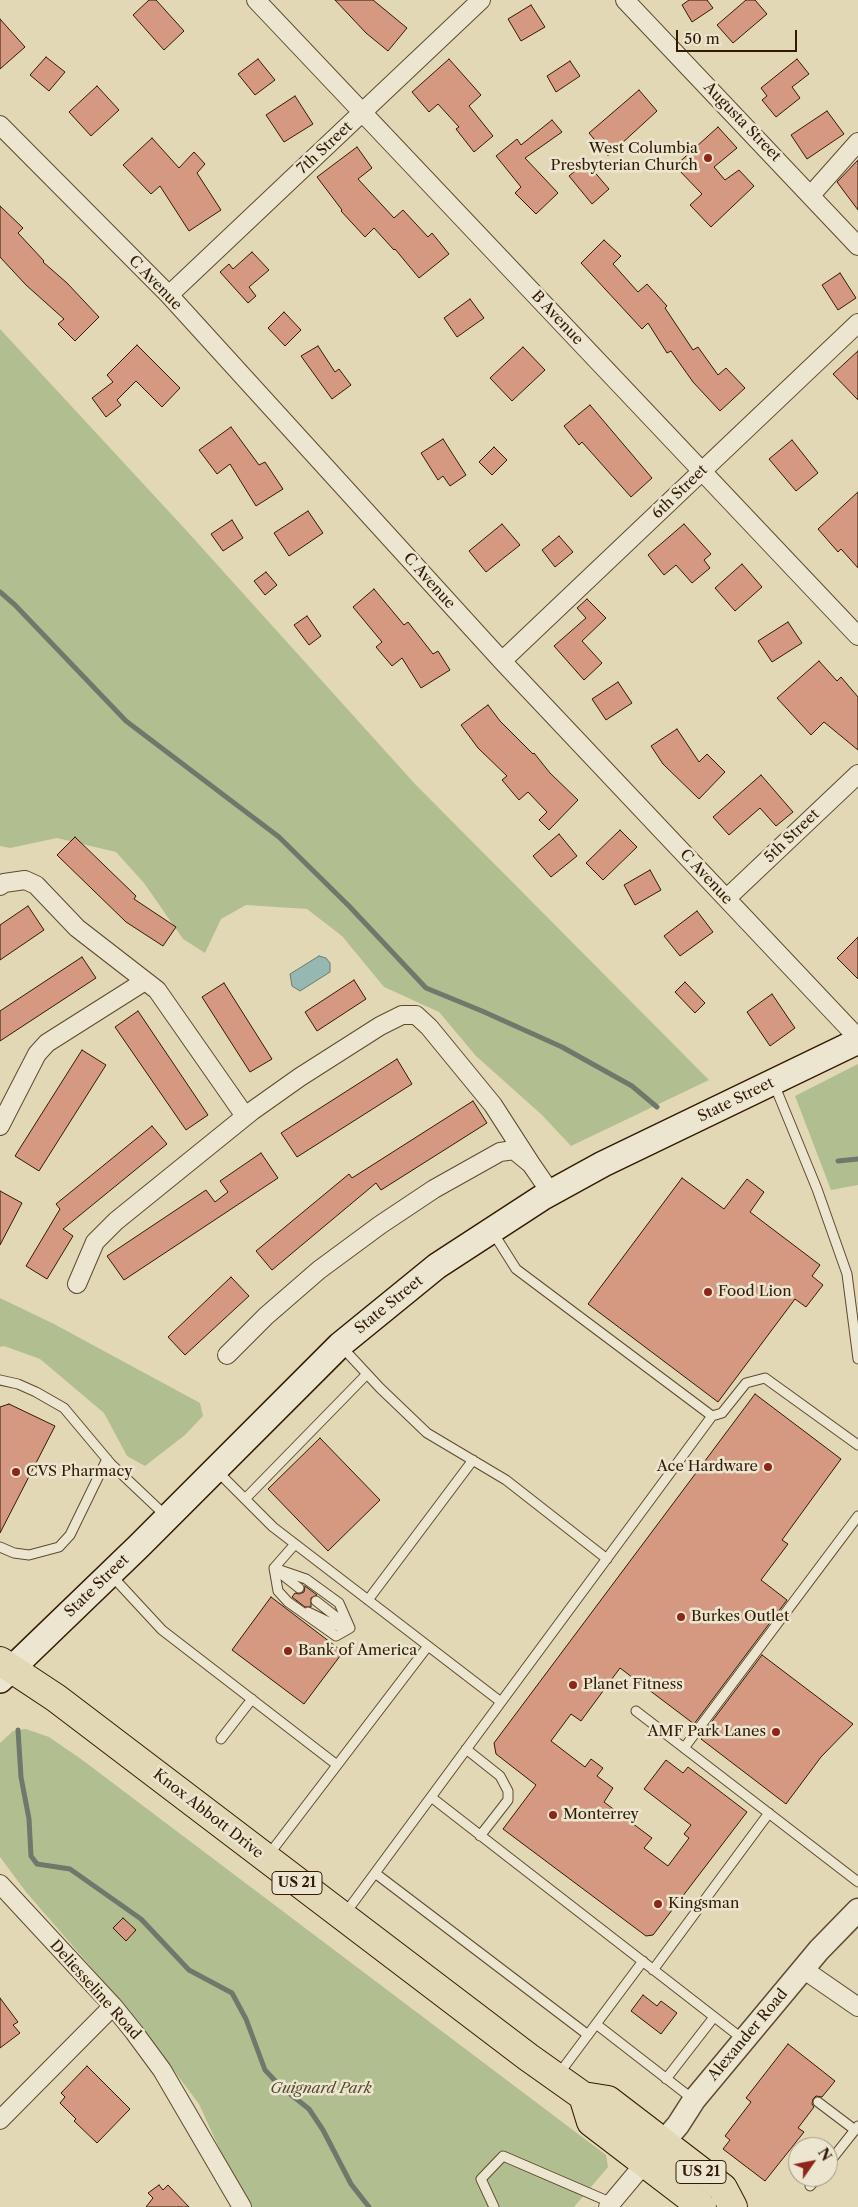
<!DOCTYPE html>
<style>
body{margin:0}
#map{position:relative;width:858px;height:2207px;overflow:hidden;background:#e2d8b6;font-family:"Libre Caslon Text",serif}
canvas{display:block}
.north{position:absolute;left:788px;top:2137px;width:50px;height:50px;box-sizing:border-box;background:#ece6d0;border:1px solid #a2947e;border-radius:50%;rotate:57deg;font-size:14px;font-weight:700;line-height:20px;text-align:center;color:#331a02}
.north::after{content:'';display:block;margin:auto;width:18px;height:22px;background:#8f2418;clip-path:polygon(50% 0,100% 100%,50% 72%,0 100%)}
.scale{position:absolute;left:676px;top:30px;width:121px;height:22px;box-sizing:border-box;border:2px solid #331a02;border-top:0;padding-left:6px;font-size:15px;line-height:18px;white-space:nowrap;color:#331a02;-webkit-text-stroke:4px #ece6d0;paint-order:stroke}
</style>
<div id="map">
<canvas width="858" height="2207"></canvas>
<div class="north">N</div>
<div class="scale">50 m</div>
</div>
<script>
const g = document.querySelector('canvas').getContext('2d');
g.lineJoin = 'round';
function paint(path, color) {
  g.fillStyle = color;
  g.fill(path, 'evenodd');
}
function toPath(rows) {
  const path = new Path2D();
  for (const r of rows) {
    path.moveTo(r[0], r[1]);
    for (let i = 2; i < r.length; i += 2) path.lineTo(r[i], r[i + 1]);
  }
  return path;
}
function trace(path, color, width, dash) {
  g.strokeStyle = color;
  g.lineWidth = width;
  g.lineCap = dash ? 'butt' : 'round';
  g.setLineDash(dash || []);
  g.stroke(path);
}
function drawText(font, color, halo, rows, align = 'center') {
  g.font = font + ' "Libre Caslon Text",serif';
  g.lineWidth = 5;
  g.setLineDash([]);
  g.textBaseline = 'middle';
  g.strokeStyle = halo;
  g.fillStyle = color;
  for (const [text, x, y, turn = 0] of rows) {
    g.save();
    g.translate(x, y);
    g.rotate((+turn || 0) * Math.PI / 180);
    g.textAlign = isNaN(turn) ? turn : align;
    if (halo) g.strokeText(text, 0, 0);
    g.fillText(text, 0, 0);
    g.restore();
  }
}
paint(toPath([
 [0,329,185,529,415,784,709,1080,571,1146,542,1115,476,1056,439,1012,384,987,342,936,307,909,246,905,221,919,205,953,183,939,144,883,116,852,57,838,10,848,0,846],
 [858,1064,858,1185,831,1190,795,1096],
 [0,1298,54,1324,200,1403,203,1416,185,1435,145,1466,127,1456,104,1413,40,1359,4,1346,0,1347],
 [26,1729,49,1737,81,1759,606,2155,608,2167,574,2207,246,2207,199,2104,129,2011,26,1892,0,1857,0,1743,13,1731]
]), '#b1bf90');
const water = toPath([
 [319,956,326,958,330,963,330,972,300,991,292,986,290,974,319,956]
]);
paint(water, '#95b9b2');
trace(water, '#6e796c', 1);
trace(toPath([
 [0,592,15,605,126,721,279,837,349,906,426,988,482,1011,562,1047,632,1086,657,1107],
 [838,1161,858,1159],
 [18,1730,21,1777,29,1819,31,1856,37,1864,70,1869,141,1919,189,1970,232,1993,246,2019,265,2070,280,2086,309,2109,323,2130,351,2184,369,2207]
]), '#6e796c', 5);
const building = toPath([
 [149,0,156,0,184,31,164,50,133,15,149,0],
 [335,0,373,0,407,28,388,51,366,33,335,0],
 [689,0,707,0,713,8,692,22,682,5,689,0],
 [746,0,755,0,767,14,733,43,717,25,746,0],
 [531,5,545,27,521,41,508,19,531,5],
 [0,19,25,47,0,69,0,19],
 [46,57,65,72,49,91,30,75,46,57],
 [258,59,275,80,255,95,238,74,258,59],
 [449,59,481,95,469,106,493,136,474,152,456,129,459,127,438,104,429,112,412,92,449,59],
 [797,59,809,74,792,87,800,98,776,117,762,100,767,96,761,88,797,59],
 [570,61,580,76,556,92,547,76,570,61],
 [97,86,119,110,91,136,69,112,97,86],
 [639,90,657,111,608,156,589,133,639,90],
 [295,96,313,124,284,142,266,115,295,96],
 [827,111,844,134,807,159,791,135,827,111],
 [552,120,562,132,525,158,558,193,536,214,515,193,521,187,496,156,517,139,521,145,552,120],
 [718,127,737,148,714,167,725,180,739,170,754,186,711,227,690,205,702,194,675,166,718,127],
 [152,138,179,168,194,152,205,164,197,173,221,210,189,231,160,186,151,194,123,165,152,138],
 [357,147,372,168,358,179,394,218,403,210,428,237,432,233,449,254,419,278,395,249,394,250,374,228,365,237,341,211,342,210,317,177,357,147],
 [858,160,858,210,837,182,858,160],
 [586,162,609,189,592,204,569,176,586,162],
 [0,206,23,228,18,233,44,261,43,262,67,283,99,317,75,341,58,324,64,319,26,285,0,257,0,206],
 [604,240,621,256,613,264,638,292,647,284,667,306,665,308,693,350,698,347,718,375,726,368,745,388,720,411,693,382,671,351,667,353,648,323,642,329,581,263,604,240],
 [252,252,269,270,249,287,256,296,248,303,220,272,229,264,233,269,252,252],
 [840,273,856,298,838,310,822,285,840,273],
 [470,299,484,318,457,337,444,318,470,299],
 [284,312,301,330,285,346,268,328,284,312],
 [137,345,180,388,162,407,136,381,117,400,121,405,106,417,92,398,113,382,107,375,137,345],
 [318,346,335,372,339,369,351,385,332,399,301,356,318,346],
 [523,347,545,370,512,401,490,378,523,347],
 [858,351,858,400,833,374,858,351],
 [590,405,652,478,631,497,582,442,579,445,564,426,590,405],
 [231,427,259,465,265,462,283,489,256,506,230,464,217,474,199,450,231,427],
 [443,439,466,475,450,486,443,476,438,480,421,453,443,439],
 [792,440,818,473,796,491,769,459,792,440],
 [494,447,507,460,492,475,479,462,494,447],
 [858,492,858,568,841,549,838,552,818,529,858,492],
 [308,511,323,533,289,556,274,533,308,511],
 [232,520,243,538,223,551,211,534,232,520],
 [502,524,520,545,486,572,469,551,502,524],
 [684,524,711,554,704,560,710,568,692,583,676,565,664,575,648,555,684,524],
 [559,536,573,552,555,567,542,550,559,536],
 [742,564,762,587,735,611,715,588,742,564],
 [266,572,277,585,265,595,254,581,266,572],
 [374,589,404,625,408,622,433,654,438,651,450,670,421,688,402,658,392,666,376,647,382,642,353,607,374,589],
 [587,599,606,618,582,641,602,663,584,680,554,646,586,618,577,608,587,599],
 [307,616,321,636,309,645,294,625,307,616],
 [788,622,802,643,772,662,758,641,788,622],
 [819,661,837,681,841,677,858,697,858,750,824,722,811,735,777,698,819,661],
 [618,682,632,703,606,720,592,699,618,682],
 [488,705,500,721,533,754,534,753,550,773,578,800,549,830,539,820,547,812,528,792,519,800,502,780,507,776,478,748,461,725,488,705],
 [677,729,699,762,707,754,725,772,699,799,663,764,651,746,677,729],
 [761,775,793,812,776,826,760,808,729,835,713,817,761,775],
 [620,830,637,847,603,880,586,863,620,830],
 [559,834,577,856,551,877,533,856,559,834],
 [75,837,136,896,134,899,176,927,163,946,126,922,57,855,75,837],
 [650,870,661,890,635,905,624,885,650,870],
 [28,906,44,930,0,960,0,925,28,906],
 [697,911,713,932,680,956,664,936,697,911],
 [858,937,858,979,837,958,858,937],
 [82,957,96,978,0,1041,0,1011,82,957],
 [354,980,366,999,317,1031,305,1012,354,980],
 [685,982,705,1003,695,1013,675,992,685,982],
 [224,983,272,1059,250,1072,202,997,224,983],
 [772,994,795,1028,770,1046,747,1012,772,994],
 [138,1011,208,1115,186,1130,115,1027,138,1011],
 [82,1050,106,1065,39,1171,15,1156,82,1050],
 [397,1059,412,1084,297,1157,281,1133,397,1059],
 [473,1101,487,1123,381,1190,376,1183,272,1270,256,1251,349,1174,352,1178,473,1101],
 [152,1126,167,1144,63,1229,73,1236,47,1279,26,1266,60,1209,56,1204,152,1126],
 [261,1153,278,1178,124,1280,107,1256,206,1190,215,1202,228,1192,220,1181,261,1153],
 [682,1178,724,1209,747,1179,764,1192,750,1212,820,1265,812,1276,823,1285,806,1307,795,1299,718,1402,588,1304,682,1178],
 [0,1191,22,1203,0,1245,0,1191],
 [231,1277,249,1296,185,1355,168,1337,231,1277],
 [755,1394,841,1459,782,1540,788,1544,761,1580,787,1600,694,1724,620,1668,581,1721,571,1714,551,1741,585,1767,591,1759,603,1768,597,1776,613,1788,604,1802,652,1838,644,1848,668,1866,689,1838,684,1834,691,1825,644,1789,666,1760,683,1773,688,1767,747,1812,653,1935,646,1936,503,1829,536,1785,496,1754,494,1743,755,1394],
 [9,1404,55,1426,0,1533,0,1407,9,1404],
 [320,1438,380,1500,328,1551,268,1489,320,1438],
 [305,1586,317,1595,311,1598,311,1607,305,1607,292,1597,295,1593,299,1594,304,1592,305,1586],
 [271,1597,343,1652,304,1704,232,1650,271,1597],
 [762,1655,853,1724,821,1757,786,1804,701,1739,705,1733,704,1732,762,1655],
 [123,1918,136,1930,126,1941,113,1928,123,1918],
 [643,1995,657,2006,661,2001,677,2013,661,2034,631,2011,643,1995],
 [0,1998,18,2022,13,2025,20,2033,0,2048,0,1998],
 [788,2044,835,2081,822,2097,816,2096,813,2099,812,2104,814,2107,798,2128,804,2132,765,2181,723,2149,730,2140,725,2136,751,2102,746,2098,788,2044],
 [87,2066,130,2109,97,2143,74,2121,76,2119,60,2103,65,2097,61,2093,87,2066],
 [159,2185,163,2190,168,2185,189,2207,146,2207,153,2198,148,2193,159,2185]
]);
paint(building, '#d59982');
trace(building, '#331a02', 1);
const service = toPath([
 [774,1084,817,1189,847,1274,858,1359],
 [341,1346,380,1388,427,1433,506,1480,607,1559],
 [0,1380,18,1384,36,1392,64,1408,111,1464,167,1517],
 [712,1416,722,1413,746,1383,765,1378,858,1445],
 [217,1471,273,1527,501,1702],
 [245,1499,367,1374],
 [0,1547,14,1553,29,1555,59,1547,70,1535,107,1459],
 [274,1568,278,1591,288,1602,336,1636,350,1628],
 [274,1568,306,1579,339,1603,350,1628],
 [274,1568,295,1544],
 [280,1573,299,1588],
 [112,1576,162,1630,337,1765],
 [368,1600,473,1460],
 [316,1601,348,1626],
 [308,1612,335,1625,350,1628],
 [636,1711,858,1882],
 [221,1739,252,1699],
 [684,1748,858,1516],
 [466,1749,500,1776,508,1791,508,1800,480,1836],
 [431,1797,744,2040],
 [267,1857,428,1646],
 [375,1873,588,2035],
 [344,1915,712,1416,516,1269,492,1231],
 [653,1970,769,1813],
 [596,2024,694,2100],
 [558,2075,643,1961],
 [666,2079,714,2017],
 [818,2102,855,2130],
 [828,2164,858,2126],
 [810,2186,818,2177],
 [494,2207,481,2179,503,2156,612,2203]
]);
const minor = toPath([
 [256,0,858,636],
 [625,0,858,246],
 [0,125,169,295,502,661,858,1038],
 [811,195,858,142],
 [169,295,481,0],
 [502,661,858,323],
 [0,886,4,883,25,880,36,885,77,928,157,990,245,1116],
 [727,898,858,774],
 [0,1126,37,1054,47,1043,145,981],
 [77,1284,95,1242,116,1221,252,1111,300,1077,380,1026,402,1015,416,1015,429,1027,493,1105,531,1164],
 [227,1355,266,1316,319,1270,380,1225,434,1189,500,1152,514,1150,531,1164,551,1193],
 [0,1884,113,2006,134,2032,162,2070,242,2207],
 [803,1969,858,2007],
 [0,2120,113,2006],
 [608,2207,644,2164]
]);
const tertiary = toPath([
 [653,2154,678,2125,694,2100,819,1950,858,1910]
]);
const secondary = toPath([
 [0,1680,139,1546,340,1345,437,1266,543,1197,603,1164,858,1041]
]);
const primary = toPath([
 [0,1661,56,1698,528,2057,583,2096,608,2100,723,2188,733,2207],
 [583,2096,591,2122,702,2207]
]);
trace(service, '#5f4a2f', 11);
trace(minor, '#5f4a2f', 20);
trace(tertiary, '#5f4a2f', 25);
trace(secondary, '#331a02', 28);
trace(primary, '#331a02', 30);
trace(service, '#ece6d0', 9);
trace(minor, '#ece6d0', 18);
trace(tertiary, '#ece6d0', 22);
trace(secondary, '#ece6d0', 25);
trace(primary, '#e2d8b6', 28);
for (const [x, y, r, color] of [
 [708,158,5,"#8f2418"],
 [708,1292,5,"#8f2418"],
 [768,1467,5,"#8f2418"],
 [16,1472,5,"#8f2418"],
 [681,1617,5,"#8f2418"],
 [288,1651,5,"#8f2418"],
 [573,1685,5,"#8f2418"],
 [776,1732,5,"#8f2418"],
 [553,1815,5,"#8f2418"],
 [658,1904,5,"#8f2418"]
]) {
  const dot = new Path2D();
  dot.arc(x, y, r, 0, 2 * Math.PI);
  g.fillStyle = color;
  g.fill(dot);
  trace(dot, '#ece6d0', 2);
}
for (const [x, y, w] of [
 [297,1883,50],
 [701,2172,50]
]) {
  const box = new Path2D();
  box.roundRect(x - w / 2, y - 11.5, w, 23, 4);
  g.fillStyle = '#ece6d0';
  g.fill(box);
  trace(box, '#331a02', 1);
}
drawText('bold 14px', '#331a02', null, [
 ["US 21",297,1883],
 ["US 21",701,2172]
]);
drawText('15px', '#331a02', '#ece6d0', [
 ["Augusta Street",742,122,46],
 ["7th Street",325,148,-43],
 ["C Avenue",155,283,46],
 ["B Avenue",557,318,47],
 ["6th Street",680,492,-44],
 ["C Avenue",429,581,48],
 ["5th Street",792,836,-44],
 ["C Avenue",706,877,47],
 ["State Street",736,1100,-26],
 ["State Street",389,1305,-39],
 ["State Street",97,1586,-44],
 ["Knox Abbott Drive",208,1814,38],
 ["Deliesseline Road",95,1990,48],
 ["Alexander Road",748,2035,-50]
]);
drawText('15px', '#331a02', '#ece6d0', [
 ["West Columbia",698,149,"right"],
 ["Presbyterian Church",698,166,"right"],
 ["Food Lion",718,1292],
 ["Ace Hardware",758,1467,"right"],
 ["CVS Pharmacy",26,1472],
 ["Burkes Outlet",691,1617],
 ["Bank of America",298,1651],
 ["Planet Fitness",583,1685],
 ["AMF Park Lanes",766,1732,"right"],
 ["Monterrey",563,1815],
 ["Kingsman",668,1904]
], 'left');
drawText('italic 15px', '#594c2d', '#ece6d0', [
 ["Guignard Park",321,2089]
]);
</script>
